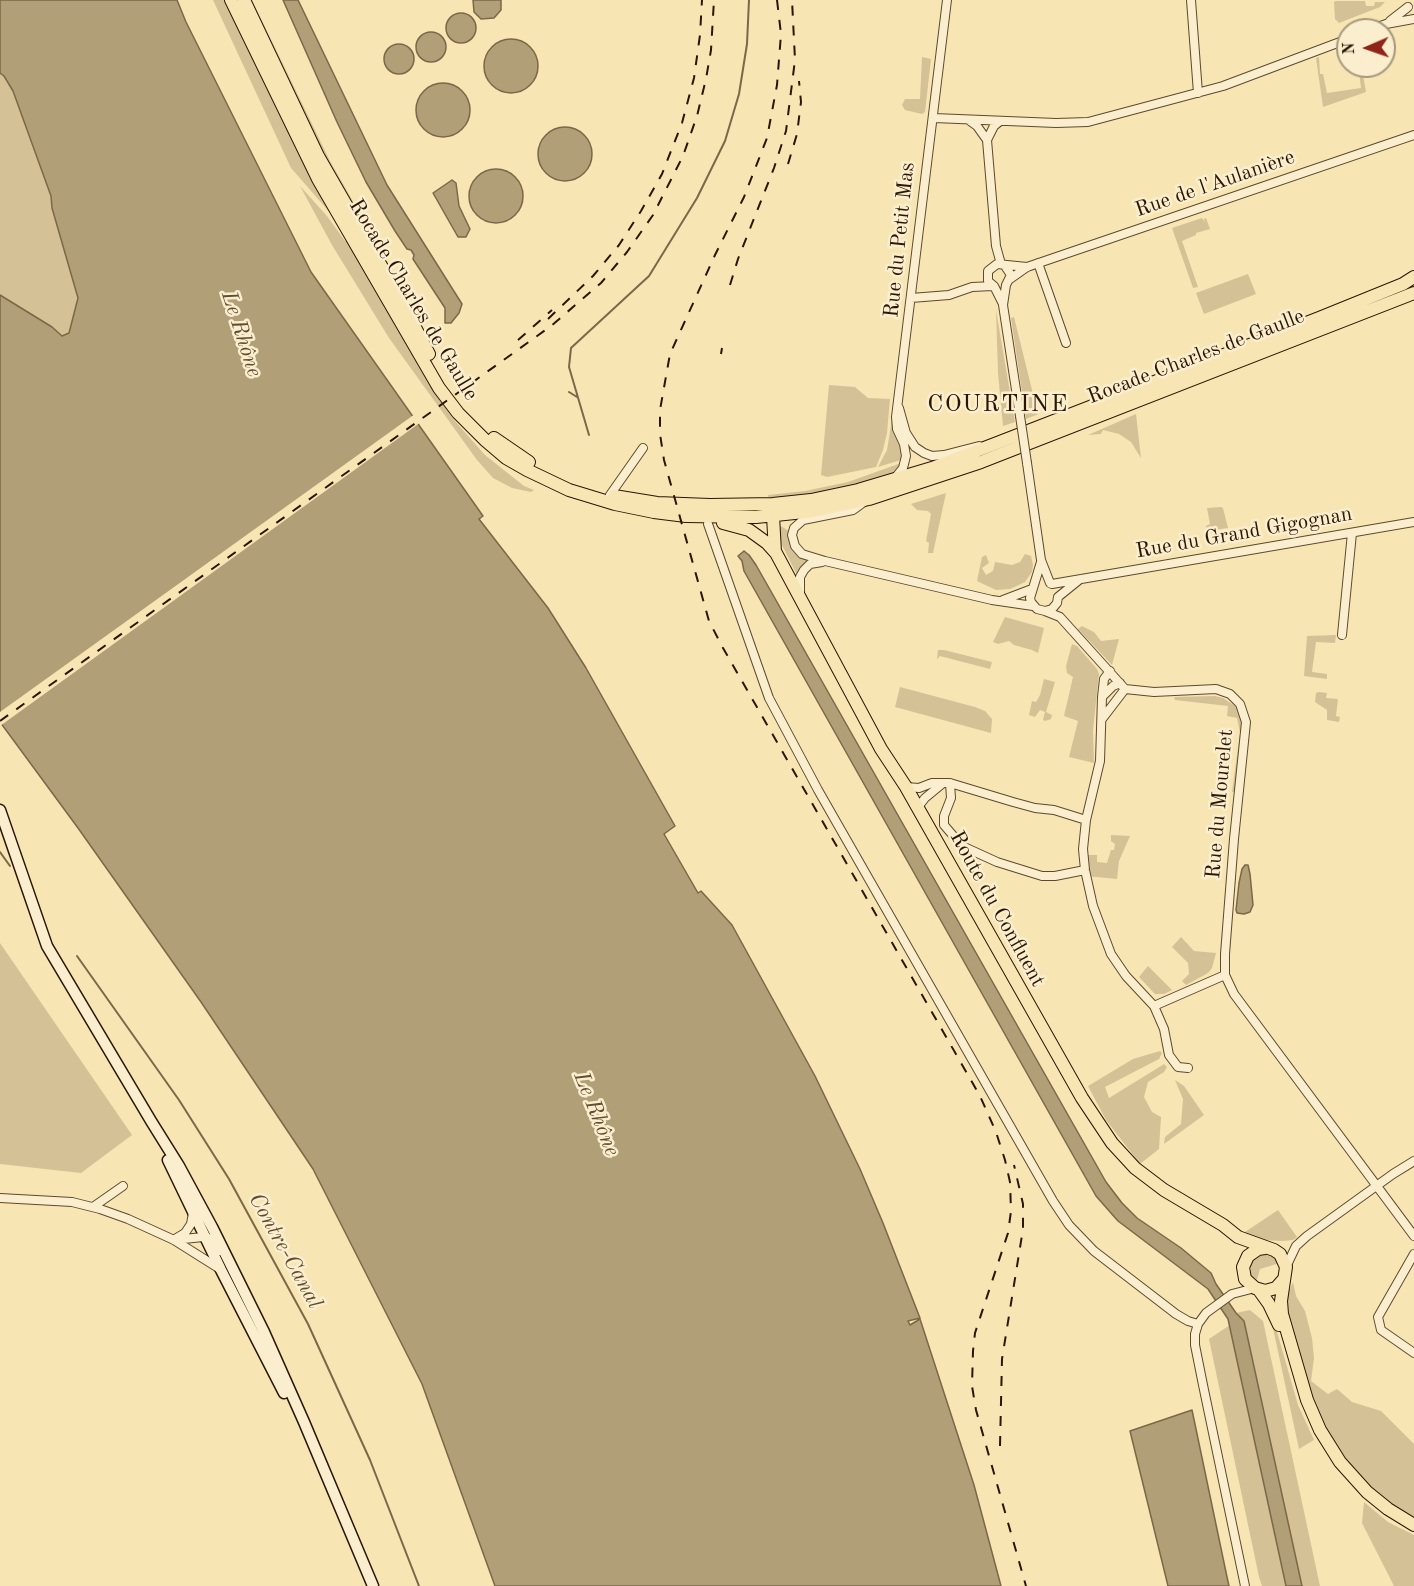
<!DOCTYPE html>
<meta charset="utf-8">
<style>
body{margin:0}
#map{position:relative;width:1414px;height:1586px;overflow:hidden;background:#f7e5b4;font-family:"Old Standard TT",serif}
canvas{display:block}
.north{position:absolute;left:1336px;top:18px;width:60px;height:60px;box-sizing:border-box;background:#faeece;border:2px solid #a7987c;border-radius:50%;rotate:268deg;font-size:16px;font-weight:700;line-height:24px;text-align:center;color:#2a1602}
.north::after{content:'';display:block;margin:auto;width:21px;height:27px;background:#8f2418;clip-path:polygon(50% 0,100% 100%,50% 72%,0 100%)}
</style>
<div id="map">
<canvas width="1414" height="1586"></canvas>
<div class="north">N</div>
</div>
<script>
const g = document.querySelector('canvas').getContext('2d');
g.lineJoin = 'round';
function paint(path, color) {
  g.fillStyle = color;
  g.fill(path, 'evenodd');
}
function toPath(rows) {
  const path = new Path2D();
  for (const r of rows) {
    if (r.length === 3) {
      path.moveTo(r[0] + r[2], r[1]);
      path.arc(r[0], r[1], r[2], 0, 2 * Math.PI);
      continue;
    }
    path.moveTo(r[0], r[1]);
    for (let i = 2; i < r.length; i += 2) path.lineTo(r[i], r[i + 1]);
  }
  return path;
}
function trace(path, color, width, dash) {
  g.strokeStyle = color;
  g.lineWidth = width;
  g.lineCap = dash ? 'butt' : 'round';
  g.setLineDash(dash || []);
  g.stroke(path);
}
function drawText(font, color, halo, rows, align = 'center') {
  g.font = font + ' "Old Standard TT",serif';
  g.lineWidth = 5;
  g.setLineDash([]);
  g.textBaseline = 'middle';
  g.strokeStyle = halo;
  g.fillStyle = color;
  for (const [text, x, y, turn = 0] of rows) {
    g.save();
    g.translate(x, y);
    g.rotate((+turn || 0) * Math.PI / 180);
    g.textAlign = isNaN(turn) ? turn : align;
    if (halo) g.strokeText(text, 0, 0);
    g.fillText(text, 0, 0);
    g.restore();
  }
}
paint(toPath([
 [213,0,224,0,280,116,332,215,291,168],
 [249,0,252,0,330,161,418,316,415,318,324,157],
 [1336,1,1365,1,1366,6,1374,6,1375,2,1385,2,1380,7,1339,23,1335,19,1334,2],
 [922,57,931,59,925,112,922,114,905,110,902,105,905,99,920,99],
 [1319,57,1320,74,1323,74,1327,93,1361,88,1359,71,1362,69,1366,92,1323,107,1316,58],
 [0,73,4,76,13,91,51,196,52,208,78,298,69,333,66,335,62,336,52,327,0,295],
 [300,186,327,216,345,241,348,241,430,386,454,420,485,455,524,486,534,490,531,492,512,488,493,478,477,460,389,338,332,245],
 [1202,218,1205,222,1204,219,1206,218,1210,229,1196,233,1196,235,1182,241,1198,287,1193,288,1172,228],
 [1248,274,1256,294,1204,314,1196,293],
 [996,310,1015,422,1003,426,998,373],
 [1014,317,1038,414,1026,419,1011,318],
 [829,385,855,387,868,398,890,399,887,433,883,450,876,467,827,477,821,475],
 [1136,414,1141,458,1131,442,1119,434,1103,430,1101,434,1088,435],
 [892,419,893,430,903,451,903,458,901,460,878,467,887,450],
 [901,463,902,465,889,476,821,493,769,499,768,495,805,491,848,482],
 [946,493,933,553,928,553,929,543,926,541,931,514,928,511,917,510,911,504],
 [1221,507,1223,508,1228,528,1207,531,1206,526,1210,524,1207,508],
 [779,525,789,531,790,546,794,552,800,557,812,559,799,573,796,573,779,539],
 [1025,554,1031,556,1033,565,1032,572,1025,582,1010,589,996,590,977,581,982,557,986,555,989,563,982,568,986,575,993,571,995,562,1012,565,1020,562],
 [1005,617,1044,628,1038,653,1032,650,1014,645,1009,641,998,644,993,642],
 [1082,626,1094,632,1101,641,1119,639,1112,665,1078,629],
 [1336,635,1335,643,1316,642,1312,672,1327,674,1327,679,1304,676,1307,636],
 [1072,644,1077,646,1097,669,1099,674,1093,730,1094,763,1069,757,1078,721,1064,716,1073,677,1067,673,1066,666],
 [938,650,944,650,992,662,990,669,940,656,937,659],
 [1044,679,1055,682,1046,712,1052,715,1051,719,1045,721,1043,720,1045,712,1040,710,1035,717,1029,715,1032,701,1036,702,1040,695],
 [900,687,975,707,985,711,992,719,991,733,895,707],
 [1319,692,1327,693,1326,698,1338,699,1336,716,1340,717,1339,722,1327,720,1327,710,1315,702,1316,693],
 [1215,696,1223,698,1235,706,1239,711,1243,722,1236,792,1232,792,1240,733,1237,718,1227,716,1228,706,1175,700,1174,697],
 [1111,835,1130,836,1119,861,1117,879,1086,876,1088,855,1097,855,1097,862,1107,863,1111,850,1114,850,1115,844,1111,841],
 [1181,937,1194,951,1216,953,1212,968,1208,973,1186,985,1182,981,1189,974,1188,963,1172,947],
 [0,943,132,1135,81,1173,0,1164],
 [1148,966,1172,990,1164,994,1155,994,1139,977],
 [1160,1051,1162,1053,1159,1059,1105,1087,1109,1098,1161,1066,1164,1064,1167,1067,1164,1072,1148,1082,1144,1097,1152,1112,1161,1117,1159,1149,1140,1164,1106,1120,1088,1086,1133,1059],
 [1175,1080,1184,1086,1204,1115,1164,1144,1165,1137,1181,1124,1183,1099],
 [1278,1210,1297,1237,1293,1240,1283,1241,1261,1240,1248,1235,1245,1232],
 [1261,1254,1272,1255,1280,1263,1260,1269,1257,1280,1251,1276,1251,1261],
 [1293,1282,1296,1296,1305,1311,1312,1338,1314,1358,1311,1381,1328,1394,1337,1389,1352,1402,1381,1411,1414,1444,1414,1519,1386,1502,1358,1476,1336,1450,1315,1410,1287,1324,1287,1297],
 [1250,1310,1263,1321,1320,1586,1302,1586,1244,1321,1236,1313],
 [1273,1318,1298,1405,1314,1440,1299,1449,1271,1319],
 [1230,1325,1231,1333,1286,1586,1262,1586,1259,1577,1209,1339],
 [1364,1502,1388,1522,1414,1535,1414,1586,1394,1586,1362,1523]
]), '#d4c296');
const water = toPath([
 [0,0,177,0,186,22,311,272,483,516,479,519,548,608,586,668,675,826,664,834,698,893,701,891,732,925,815,1076,860,1169,883,1223,920,1318,908,1321,910,1325,920,1319,974,1485,1001,1586,495,1586,422,1384,313,1169,201,1002,78,828,0,722,0,295,52,327,62,336,69,333,78,298,52,208,51,196,13,91,4,76,0,73,0,0],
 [283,0,298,0,387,185,462,304,459,313,451,323,445,323,445,308,413,259,414,255,411,250,407,249,395,231,366,182,337,122,283,0],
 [473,0,501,0,501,10,494,18,481,19,474,12,473,0],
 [461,28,15],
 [431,47,15],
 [511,66,27],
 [399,59,15],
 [443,110,27],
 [565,154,27],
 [496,196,27],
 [452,180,456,183,459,206,470,229,466,237,458,237,433,193,452,180],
 [744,551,749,555,756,565,1106,1182,1122,1203,1137,1218,1181,1248,1211,1273,1216,1284,1236,1313,1244,1321,1302,1586,1286,1586,1228,1319,1208,1289,1118,1221,1096,1196,744,571,742,561,738,556,744,551],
 [1245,865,1248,865,1250,874,1253,905,1250,912,1244,914,1237,913,1236,910,1239,883,1242,869,1245,865],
 [1192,1410,1227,1577,1229,1586,1168,1586,1130,1431,1192,1410]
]);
paint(water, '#b19f77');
trace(water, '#7b6848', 1.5);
paint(toPath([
 [415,414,421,422,0,726,0,712]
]), '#f7e5b4');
trace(toPath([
 [569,392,577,397],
 [589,435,569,367,571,348,649,276,697,198,725,141,739,94,747,44,749,0],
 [0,852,10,866],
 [77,956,179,1100,229,1179,308,1324,370,1460,419,1586]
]), '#7b6848', 2);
const minor = toPath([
 [1191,0,1198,93],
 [1390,21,1408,7],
 [1369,30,1386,24,1414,19],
 [934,118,1056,123,1088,122,1223,86,1348,39],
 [970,121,977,126,987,140,996,246,1001,264],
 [987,140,994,126,999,122],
 [1038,263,1066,343],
 [1005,266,1011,275,1006,285,1003,305,1020,416],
 [1010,279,1027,267,1414,135],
 [911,298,949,295,972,287,993,286],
 [1003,304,994,286,988,281,988,271,997,264,1027,267],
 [899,408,906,433,915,447,924,453,932,456,944,455,979,446],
 [1027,463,1041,560,1050,583],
 [895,478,903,468,906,456,904,444,897,429,896,417,947,0],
 [610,495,643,448],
 [864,502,853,510,803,520,794,528,792,535,795,546,802,554,825,561,992,600,1033,606],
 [708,524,769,698,818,790,1053,1201,1069,1225,1094,1251,1176,1314,1188,1321,1198,1324],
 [1041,562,1030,598,1031,602,1037,609,1045,611,1052,609,1057,603,1058,597,1079,580],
 [1052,584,1414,522],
 [800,594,800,577,804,570,810,564,822,562],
 [1003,600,1032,589],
 [1045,611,1060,617,1125,689,1154,692,1216,689,1230,694,1240,704,1246,722,1234,839,1225,954,1225,975,1234,994,1414,1236],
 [1342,635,1352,533],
 [1120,683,1113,686,1102,697,1100,761,1086,820,1083,849,1085,870,1093,906,1111,954,1126,976,1154,1006,1164,1029,1169,1055,1178,1067,1188,1068],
 [1102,697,1104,679,1110,671],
 [1102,719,1125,689],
 [950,783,951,798,944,816,944,825,962,846,997,862,1042,876,1055,876,1085,870],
 [906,787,919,788,932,783,950,783,1013,802,1035,808,1054,810,1086,820],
 [918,807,925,798,942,784],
 [1154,1006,1225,975],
 [0,1198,72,1202,100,1209,128,1219,174,1240,220,1269],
 [93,1207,123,1186],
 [175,1239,185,1233,191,1224,193,1213],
 [174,1240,203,1237,212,1239,219,1251],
 [1414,1254,1378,1317,1381,1330,1414,1353],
 [1286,1267,1296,1246,1307,1236,1393,1174,1414,1161],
 [1245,1586,1203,1385,1195,1345,1195,1334,1198,1324,1206,1313,1232,1294,1255,1288]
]);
const secondary = toPath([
 [0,810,47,946,151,1121,179,1166,212,1227,264,1332,304,1422,373,1586],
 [168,1160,221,1270,284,1393]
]);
const primary = toPath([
 [231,0,318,179,439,388,458,413,486,441,506,458,527,470,569,490,615,504,654,512,686,516,756,517,814,511,869,499,981,462,1414,293],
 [244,0,318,156,399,297,429,354],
 [494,438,529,462],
 [614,496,657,503,710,505,773,504,811,500,858,490,932,468,997,443,1319,318,1403,284,1414,277],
 [769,511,773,516,775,552],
 [723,523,749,530,767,543,776,553,881,749,906,787,1082,1098,1112,1143,1135,1168,1164,1190,1223,1225,1238,1237,1274,1250,1280,1254,1286,1267,1281,1301,1282,1314,1307,1400,1320,1430,1340,1462,1367,1492,1388,1509,1414,1525],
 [1265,1248,1258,1249,1248,1256,1243,1267,1245,1279,1255,1288,1265,1291,1276,1288,1284,1279],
 [1259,1290,1269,1304,1279,1325]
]);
trace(minor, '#5d4a2e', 10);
trace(secondary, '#2a1602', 13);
trace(primary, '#2a1602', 14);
trace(minor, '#faeece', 8);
trace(secondary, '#faeece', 10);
trace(primary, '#f7e5b4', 12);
trace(toPath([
 [777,0,781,34,777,85,767,138,744,197,715,255,670,354,660,410,660,434,664,460,709,621,723,648,980,1096,996,1132,1005,1160,1010,1182,1011,1211,1008,1233,975,1333,973,1351,972,1386,976,1410,1026,1586],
 [788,164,797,134,801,102,799,81],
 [730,285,738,259,774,168,786,131,795,60,792,0],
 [548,319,593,276,619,245,641,211,662,174,682,123,694,78,700,35,702,0],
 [518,340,552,310],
 [721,354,722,348],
 [0,721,551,326,601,283,627,252,653,215,683,156,697,116,706,79,711,50,714,0],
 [1000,1446,1002,1359,1023,1229,1023,1204,1014,1165]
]), '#2a1602', 2, [10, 10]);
const minorBridge = toPath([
 [1020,416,1027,463]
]);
trace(minorBridge, '#5d4a2e', 10, []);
trace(minorBridge, '#faeece', 8);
drawText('21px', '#2a1602', '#faeece', [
 ["Rue de l'Aulanière",1215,184,-19],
 ["Rue du Petit Mas",900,240,-84],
 ["Rocade Charles de Gaulle",413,300,59],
 ["Rocade Charles de Gaulle",1196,357,-21],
 ["Rue du Grand Gigognan",1244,533,-10],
 ["Rue du Mourelet",1220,804,-85],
 ["Route du Confluent",997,909,61]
]);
drawText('italic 22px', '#604d31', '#faeece', [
 ["Le Rhône",241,334,72],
 ["Le Rhône",596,1114,68],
 ["Contre-Canal",285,1251,61]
]);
g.letterSpacing = '1.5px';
drawText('24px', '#2a1602', '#faeece', [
 ["COURTINE",998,405]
]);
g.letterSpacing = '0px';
</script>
